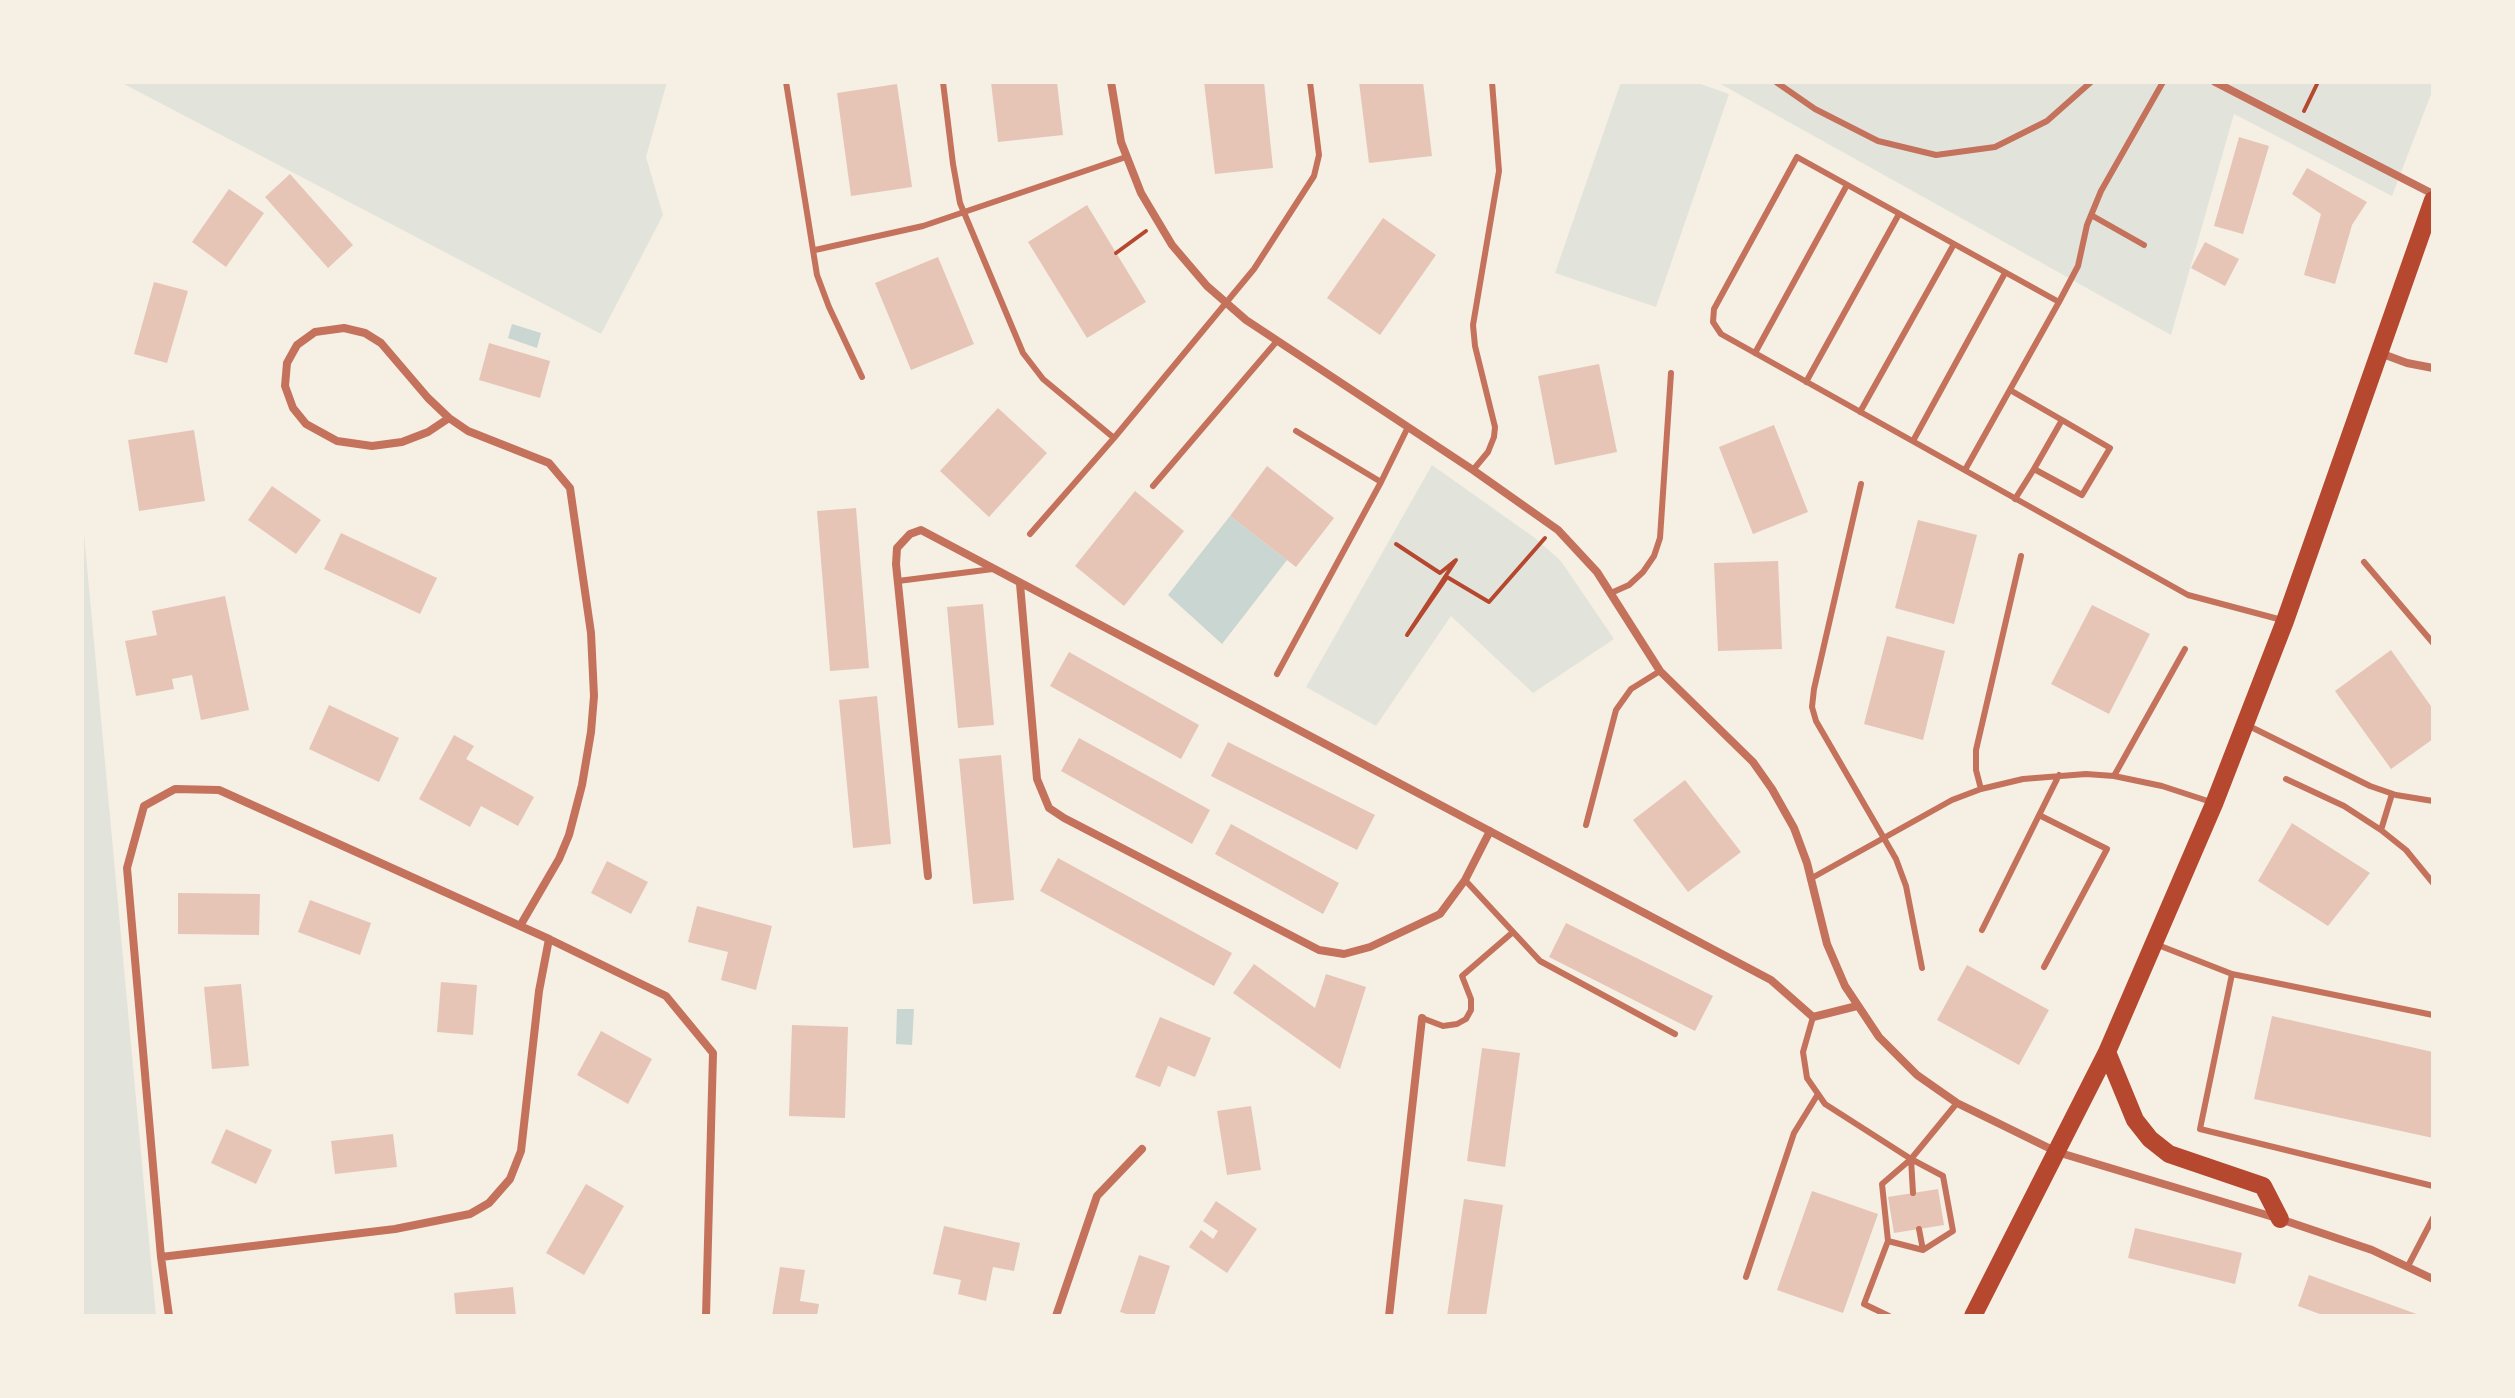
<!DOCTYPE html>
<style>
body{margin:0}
#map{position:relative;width:2515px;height:1398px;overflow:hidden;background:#f6efe4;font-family:Quicksand,sans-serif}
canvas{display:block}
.frame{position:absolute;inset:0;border:84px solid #f6efe4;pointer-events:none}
</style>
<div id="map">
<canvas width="2515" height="1398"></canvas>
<div class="frame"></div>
</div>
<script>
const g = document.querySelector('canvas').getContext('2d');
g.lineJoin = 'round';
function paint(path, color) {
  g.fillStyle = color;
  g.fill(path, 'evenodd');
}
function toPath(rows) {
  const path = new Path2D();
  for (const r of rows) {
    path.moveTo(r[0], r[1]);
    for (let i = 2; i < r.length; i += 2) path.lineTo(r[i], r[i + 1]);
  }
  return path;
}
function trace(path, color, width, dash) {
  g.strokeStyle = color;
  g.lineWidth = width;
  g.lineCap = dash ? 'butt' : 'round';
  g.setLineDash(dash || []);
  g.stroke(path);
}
paint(toPath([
 [120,82,667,82,646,157,663,215,601,334],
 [1621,82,1695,82,1729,94,1656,307,1555,273],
 [1717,82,2433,82,2433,89,2392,196,2234,114,2171,335],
 [1432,465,1535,538,1561,561,1614,639,1533,693,1451,616,1376,726,1306,687],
 [82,512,156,1316,82,1316]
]), '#e2e4dc');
paint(toPath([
 [512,324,541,333,537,348,508,338],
 [1230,516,1287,560,1222,644,1168,595],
 [897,1009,914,1009,912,1045,896,1044]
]), '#c9d6d2');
paint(toPath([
 [991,82,1057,82,1063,135,998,142],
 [1204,82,1264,82,1273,168,1215,174],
 [1359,82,1423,82,1432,156,1369,163],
 [897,84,912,187,851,196,837,93],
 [2239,137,2269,146,2243,234,2214,226],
 [2307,168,2367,202,2352,225,2335,284,2304,275,2321,214,2292,194],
 [290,174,353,245,328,268,265,197],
 [229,189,264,213,226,267,192,242],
 [1087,205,1146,302,1087,338,1028,242],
 [1383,218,1436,255,1380,335,1327,298],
 [2205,242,2239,259,2225,286,2191,268],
 [938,257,974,344,911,370,875,283],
 [154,282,188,291,167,363,134,354],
 [489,343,550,361,540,398,479,380],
 [1599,364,1617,452,1555,465,1538,376],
 [998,408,1047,453,989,517,940,471],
 [1774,425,1808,512,1753,534,1719,447],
 [194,430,205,501,139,511,128,440],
 [1267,466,1334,518,1296,567,1230,516],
 [272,486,321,520,296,554,248,520],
 [1135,491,1184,531,1124,606,1075,566],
 [856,508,869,668,830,671,817,511],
 [1918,520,1977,535,1954,624,1895,608],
 [341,533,437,578,420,614,324,569],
 [1778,561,1782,649,1718,651,1714,563],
 [225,596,249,710,201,720,192,675,172,679,174,689,136,696,125,641,157,635,152,611],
 [983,604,994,725,958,728,947,607],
 [2092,605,2150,634,2109,714,2051,684],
 [1887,636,1945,651,1923,740,1864,724],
 [2391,650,2433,709,2433,739,2391,769,2335,691],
 [1069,652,1199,725,1181,759,1050,686],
 [877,696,891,844,853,848,839,700],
 [329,705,399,738,379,782,309,749],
 [454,735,474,746,466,759,534,797,518,826,481,806,470,827,419,799],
 [1079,738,1210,810,1192,844,1061,771],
 [1228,742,1375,815,1357,850,1211,776],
 [1001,755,1014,900,973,904,959,759],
 [1685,780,1741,852,1688,892,1633,820],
 [2292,823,2370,873,2328,926,2258,881],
 [1231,824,1339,883,1323,914,1215,854],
 [1058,858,1232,953,1214,986,1040,891],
 [607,861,648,882,631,914,591,893],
 [178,893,260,894,259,935,178,934],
 [310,900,371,923,360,955,298,932],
 [697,906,772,926,756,990,721,980,728,952,688,942],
 [1566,923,1713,996,1695,1031,1549,957],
 [1254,964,1315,1008,1326,974,1366,987,1340,1069,1233,993],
 [1967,965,2049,1010,2019,1065,1937,1020],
 [441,982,477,985,473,1035,437,1032],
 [241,984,249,1066,212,1069,204,987],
 [2272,1016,2433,1052,2433,1138,2254,1099],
 [1160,1017,1211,1038,1195,1077,1168,1066,1160,1087,1135,1077],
 [792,1025,848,1027,845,1118,789,1116],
 [601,1031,652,1059,628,1104,577,1075],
 [1482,1048,1520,1053,1505,1167,1467,1161],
 [1251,1106,1261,1170,1227,1175,1217,1111],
 [226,1129,272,1150,256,1184,211,1163],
 [393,1134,397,1167,335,1174,331,1141],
 [586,1184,624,1206,584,1275,546,1253],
 [1938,1189,1944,1225,1894,1233,1888,1197],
 [1812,1191,1878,1214,1843,1313,1777,1290],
 [1464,1199,1503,1205,1486,1316,1447,1316],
 [1216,1201,1257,1229,1227,1273,1189,1247,1201,1230,1213,1239,1218,1231,1203,1221],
 [944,1226,1020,1243,1014,1271,993,1267,986,1301,958,1294,961,1280,933,1274],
 [2135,1228,2242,1253,2235,1284,2128,1258],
 [1139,1255,1170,1266,1154,1316,1133,1316,1120,1312],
 [780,1267,805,1270,800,1301,819,1304,817,1316,772,1316],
 [2309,1275,2422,1316,2325,1316,2298,1306],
 [513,1287,516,1316,456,1316,454,1293]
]), '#e6c5b7');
trace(toPath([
 [2304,111,2318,82],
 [1116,253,1146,231],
 [1396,544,1440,573,1456,560,1407,635,1447,577,1489,602,1545,538]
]), '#b5482f', 4);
trace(toPath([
 [786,82,817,275,829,307,862,377],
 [943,82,953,164,960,203,1023,353,1043,379,1114,438],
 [1776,82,1815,109,1878,141,1936,155,1995,147,2047,121,2091,82],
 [2091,215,2144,245],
 [815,250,923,226,1126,157],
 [2059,302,2078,266,2087,225,2101,191,2163,82],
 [1755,353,1847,185],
 [1806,382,1899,214],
 [2010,390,2062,420,2110,448,2082,495,2034,469,2062,420],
 [1860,412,1954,244],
 [1296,431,1381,482],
 [1913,441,2005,273],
 [1473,470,1488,452,1494,437,1495,427,1475,346,1473,325,1499,171,1492,82],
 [1965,470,2059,302,1797,157,1714,309,1713,322,1721,334,2188,595,2282,620],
 [1861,484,1814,689,1812,707,1816,721,1896,859,1906,886,1922,968],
 [1153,486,1277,341],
 [2015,499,2034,469],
 [1030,534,1114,438,1254,269,1314,176,1319,155,1310,82],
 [2364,562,2433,643],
 [898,581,993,569],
 [1611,593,1629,585,1643,572,1654,556,1660,538,1671,373],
 [1277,674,1381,482,1408,427],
 [2249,726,2370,786,2396,795,2433,801],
 [2114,776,2185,649],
 [2286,779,2344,806,2381,830,2406,850,2433,883],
 [1981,789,1976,770,1976,750,2021,556],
 [2039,815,2107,849,2044,967],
 [1586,825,1616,710,1631,689,1660,671],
 [2381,830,2392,794],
 [1810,879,1952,800,1981,789,2023,779,2086,774,2114,776,2162,786,2211,802],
 [1465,880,1540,961,1675,1034],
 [1982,930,2059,775],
 [2158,945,2232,974,2200,1129,2433,1186],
 [2232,974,2433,1015],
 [1813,1017,1803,1052,1807,1078,1825,1104,1911,1159,1943,1176,1953,1231,1923,1250,1888,1241,1882,1184,1911,1159,1957,1103],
 [1422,1018,1443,1026,1457,1024,1466,1019,1471,1010,1471,999,1462,976,1513,932],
 [1911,1159,1913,1193],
 [1919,1229,1923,1250],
 [1888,1241,1864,1304,1889,1316],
 [2408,1266,2433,1218],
 [1746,1277,1794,1133,1818,1094]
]), '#c5725c', 6);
trace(toPath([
 [1111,82,1121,142,1141,193,1172,245,1207,286,1246,320,1473,470,1558,530,1597,572,1660,671,1753,762,1772,789,1794,828,1807,863,1827,944,1845,986,1879,1037,1917,1075,1957,1103,2057,1152,2280,1219,2372,1250,2433,1279],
 [2215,82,2433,194],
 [2380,353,2407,363,2433,368],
 [449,418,428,432,402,442,372,446,337,441,306,424,293,408,285,386,287,363,297,345,315,332,344,328,365,333,381,343,428,398,449,418,468,431,549,463,570,488,591,633,594,696,591,732,582,785,569,835,559,859,520,926],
 [1020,584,1037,779,1049,808,1064,818,1319,950,1344,954,1370,947,1440,914,1465,880,1490,831],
 [928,876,896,564,897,548,910,534,921,530,1771,980,1813,1017,1857,1006],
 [161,1257,395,1229,470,1214,489,1203,510,1179,521,1151,539,991,549,939],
 [169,1316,161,1257,127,868,144,806,175,789,219,790,549,939,666,996,713,1053,706,1316],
 [1056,1316,1097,1196,1142,1149],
 [1389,1316,1422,1018]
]), '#c5725c', 8);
trace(toPath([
 [2107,1052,2135,1120,2150,1139,2169,1154,2263,1186,2280,1219],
 [1973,1316,2107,1052,2214,804,2285,621,2433,200]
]), '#b5482f', 18);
</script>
